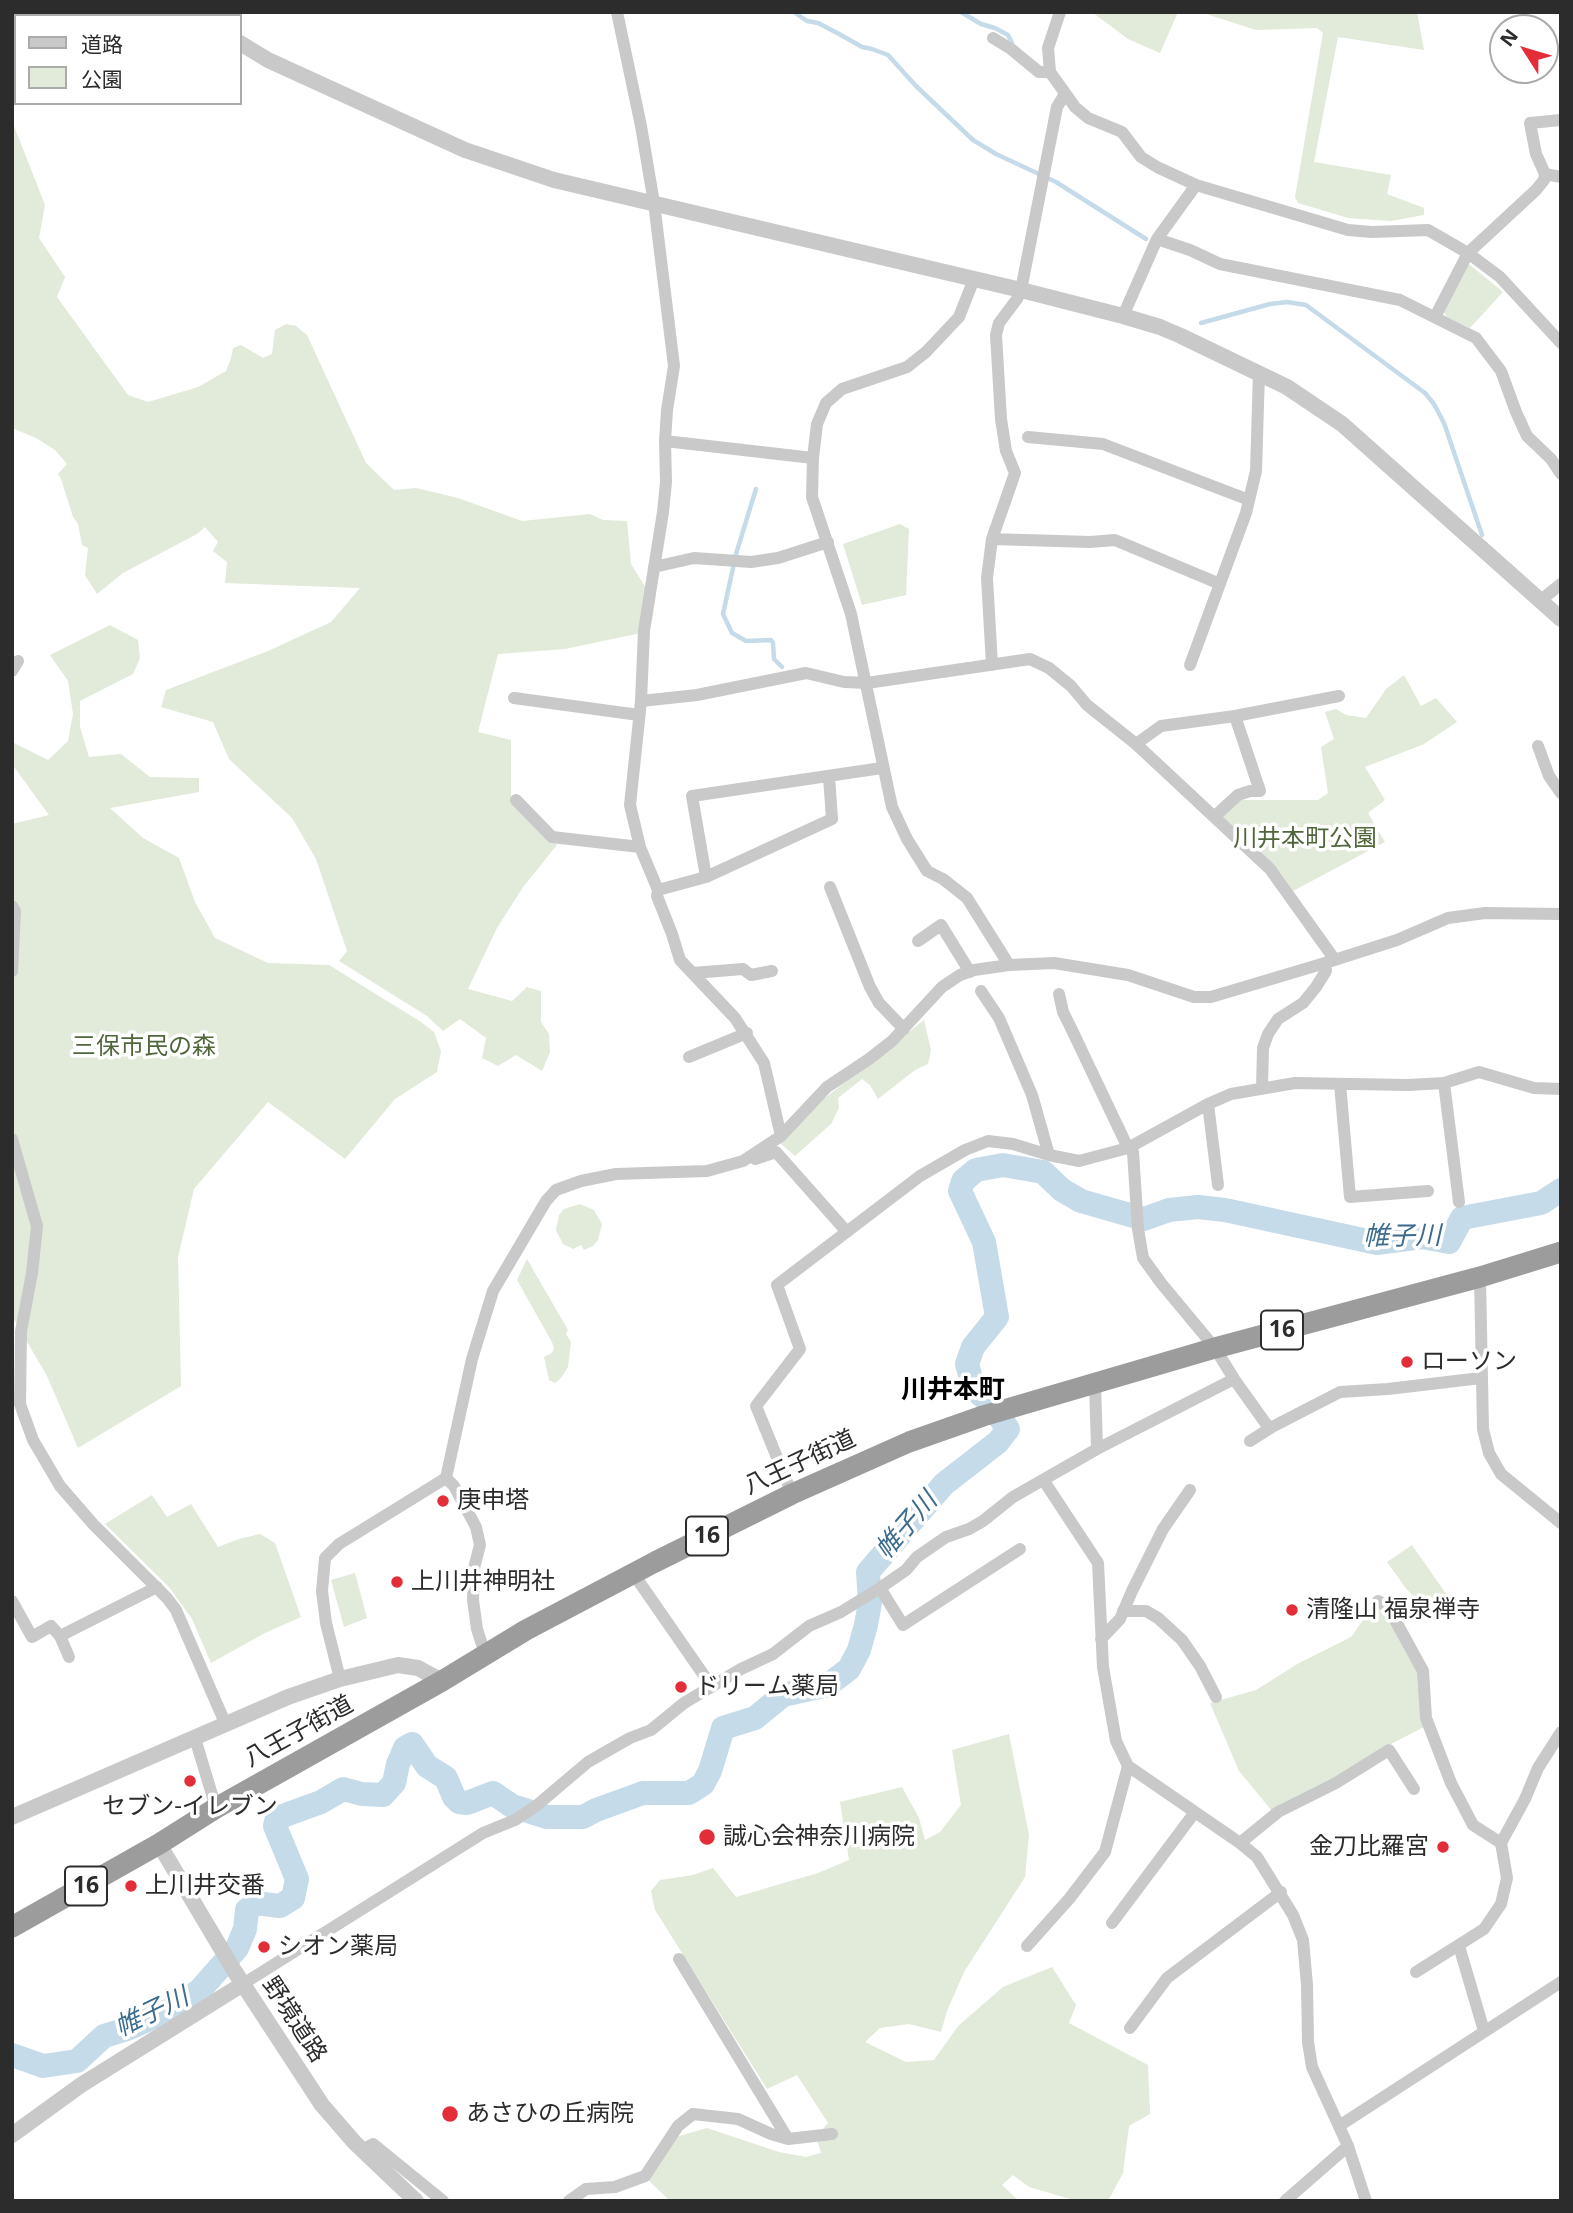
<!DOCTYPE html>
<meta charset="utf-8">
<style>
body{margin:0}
#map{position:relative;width:1573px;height:2213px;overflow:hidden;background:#fff;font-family:"Open Sans","Noto Sans JP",sans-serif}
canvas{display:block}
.frame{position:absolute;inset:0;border:14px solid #2c2c2c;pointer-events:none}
.legend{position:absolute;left:14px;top:14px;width:228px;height:91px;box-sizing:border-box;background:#fff;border:2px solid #ababab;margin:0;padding:9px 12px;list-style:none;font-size:21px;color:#2c2c2c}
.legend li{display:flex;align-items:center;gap:14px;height:35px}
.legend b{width:35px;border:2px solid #ababab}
.north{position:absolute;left:1489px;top:14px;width:70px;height:70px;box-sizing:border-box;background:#fff;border:2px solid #ababab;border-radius:50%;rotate:307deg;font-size:19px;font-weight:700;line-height:28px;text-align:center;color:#2c2c2c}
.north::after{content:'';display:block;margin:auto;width:24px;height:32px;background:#e32e3a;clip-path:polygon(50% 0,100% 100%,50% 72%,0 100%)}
</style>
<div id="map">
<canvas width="1573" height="2213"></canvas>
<div class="frame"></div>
<ul class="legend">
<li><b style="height:9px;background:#c9c9c9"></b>道路</li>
<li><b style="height:19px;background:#e2ead9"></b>公園</li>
</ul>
<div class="north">N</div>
</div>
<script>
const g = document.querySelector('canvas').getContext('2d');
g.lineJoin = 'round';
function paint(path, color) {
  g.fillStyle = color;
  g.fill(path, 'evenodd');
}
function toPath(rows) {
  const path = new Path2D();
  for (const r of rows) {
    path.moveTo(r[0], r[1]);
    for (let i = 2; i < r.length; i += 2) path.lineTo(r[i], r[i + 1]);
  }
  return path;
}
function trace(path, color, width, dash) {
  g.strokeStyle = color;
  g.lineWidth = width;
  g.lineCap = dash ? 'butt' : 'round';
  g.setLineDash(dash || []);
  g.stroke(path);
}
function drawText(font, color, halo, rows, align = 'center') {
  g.font = font + ' "Open Sans","Noto Sans JP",sans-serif';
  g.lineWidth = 7;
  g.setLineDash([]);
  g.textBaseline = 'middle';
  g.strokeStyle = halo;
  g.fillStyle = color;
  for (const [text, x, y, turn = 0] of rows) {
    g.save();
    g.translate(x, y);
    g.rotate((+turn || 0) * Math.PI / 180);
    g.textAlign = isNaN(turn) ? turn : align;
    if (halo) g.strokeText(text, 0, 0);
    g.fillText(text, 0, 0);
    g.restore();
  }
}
paint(toPath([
 [1092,12,1178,12,1160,53,1128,39],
 [1200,12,1417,12,1424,50,1338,37,1314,162,1391,175,1387,194,1424,208,1424,215,1391,221,1348,218,1298,203,1295,197,1323,33,1317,28,1256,30],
 [12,121,45,205,39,238,65,277,57,297,128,395,148,402,198,387,226,371,231,358,233,348,241,345,263,358,272,354,275,330,286,324,296,326,307,335,366,463,394,490,416,488,458,498,522,521,590,514,603,520,627,521,631,564,646,588,641,633,565,649,498,654,478,732,511,740,511,803,557,845,523,887,497,928,468,989,512,1001,527,987,541,991,541,1022,549,1034,550,1052,542,1071,516,1055,498,1066,482,1058,486,1038,460,1019,443,1031,427,1016,339,961,347,951,316,859,292,818,229,759,213,722,161,707,166,690,268,651,331,622,360,588,225,583,227,562,213,551,218,542,205,527,197,534,123,573,97,594,85,575,88,548,82,545,78,524,73,517,61,479,58,474,67,464,55,450,36,438,12,428],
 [1469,264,1503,292,1470,328,1447,317,1443,311,1463,269],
 [900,524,909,529,906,595,862,605,843,544],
 [110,625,138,640,140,658,133,674,80,701,80,727,89,757,121,754,150,777,199,778,199,792,110,808,143,838,179,858,195,902,215,938,268,963,329,965,421,1022,434,1032,441,1051,437,1072,395,1099,345,1159,268,1102,194,1189,178,1257,181,1386,78,1448,47,1376,12,1316,12,824,49,815,12,764,12,742,48,760,68,741,73,714,68,681,50,655],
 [1404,675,1421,706,1436,698,1457,722,1424,744,1365,767,1385,800,1368,813,1385,842,1293,891,1278,870,1220,818,1238,800,1318,800,1328,793,1321,747,1334,739,1325,712,1336,709,1346,715,1366,718,1386,689],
 [924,1020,931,1050,928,1064,915,1070,878,1099,870,1085,862,1079,838,1098,839,1108,831,1124,795,1156,780,1143,785,1123,810,1097,825,1098],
 [580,1204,594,1210,602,1224,598,1240,593,1246,584,1250,581,1245,573,1249,563,1244,556,1230,559,1215,564,1209],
 [527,1259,568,1330,566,1334,571,1342,568,1367,561,1378,555,1383,549,1380,544,1357,552,1353,554,1348,552,1342,517,1280],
 [152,1495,167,1517,191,1504,218,1547,239,1539,260,1534,275,1543,301,1617,265,1633,211,1663,192,1619,169,1587,105,1524],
 [1412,1545,1449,1598,1426,1611,1405,1587,1387,1562],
 [355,1573,367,1618,344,1627,331,1580],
 [1375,1603,1386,1610,1420,1678,1426,1726,1391,1744,1357,1766,1272,1811,1239,1771,1210,1703,1256,1690,1299,1663,1351,1637],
 [1009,1734,1029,1835,1025,1877,964,1972,947,2011,941,2032,909,2024,880,2028,865,2042,906,2062,934,2060,958,2026,1003,1987,1052,1967,1076,2005,1069,2023,1148,2065,1150,2114,1129,2126,1123,2173,1108,2201,1077,2201,1029,2187,1013,2175,1002,2185,1019,2201,670,2201,648,2180,676,2137,707,2128,779,2152,806,2157,821,2153,816,2137,828,2123,797,2075,767,2089,655,1910,651,1891,660,1880,693,1875,713,1868,736,1897,818,1873,849,1860,840,1802,902,1787,919,1818,925,1840,940,1832,961,1805,952,1750]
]), '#e2ead9');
trace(toPath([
 [794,12,807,21,818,23,841,35,862,47,872,49,888,55,916,86,973,140,996,154,1056,182,1146,239],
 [961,12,981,24,995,28,1008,35,1012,43],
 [1201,323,1270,304,1287,302,1306,305,1425,393,1434,404,1444,423,1482,535],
 [756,489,736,554,723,614,732,633,746,641,771,640,773,643,774,659,782,667]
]), '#c5dbea', 4.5);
trace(toPath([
 [12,2055,43,2066,77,2061,104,2036,127,2029,174,2008,200,1990,237,1948,245,1929,247,1910,256,1903,280,1906,293,1898,297,1879,275,1826,277,1818,321,1802,343,1789,362,1794,383,1795,394,1783,398,1764,405,1748,412,1744,427,1766,446,1778,454,1797,459,1802,467,1803,493,1793,512,1806,547,1817,583,1817,596,1810,643,1793,689,1793,703,1784,710,1771,723,1728,755,1718,783,1695,828,1685,849,1669,859,1650,866,1625,870,1603,868,1572,944,1484,998,1442,1008,1429,986,1399,974,1389,967,1364,973,1347,997,1317,984,1242,960,1191,963,1181,976,1170,1003,1165,1043,1172,1062,1190,1081,1201,1144,1219,1169,1210,1198,1207,1225,1210,1377,1243,1422,1237,1449,1242,1462,1218,1541,1203,1561,1190]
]), '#c5dbea', 24);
trace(toPath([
 [617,12,641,126,654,203,674,366,667,410,665,441,666,482,663,512,644,631,641,701,630,805,640,847,658,890,657,896,672,934,680,960,735,1018,764,1063,781,1136],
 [1060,12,1048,48,1050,72,1075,107,1088,118,1122,132,1141,157,1157,167,1196,185,1348,230,1372,232,1428,230,1468,253,1500,277,1561,343],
 [993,38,1011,49,1039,72,1050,72],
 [1545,174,1536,154,1530,123,1561,120],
 [1157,239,1190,250,1220,264,1400,300,1476,338,1501,371,1516,412,1527,436,1551,459,1561,474],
 [974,279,959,317,926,352,907,367,842,389,826,403,817,424,813,458,812,497,851,614,892,807,907,839,927,871,943,879,967,898,1009,965],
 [1123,316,1157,239,1196,185],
 [1435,317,1468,253,1536,190,1544,180,1545,174,1561,177],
 [1028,437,1103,444,1249,500],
 [665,441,813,458],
 [992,539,1090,542,1115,540,1220,584],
 [654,567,694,558,751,562,778,558,828,542],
 [1541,600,1561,584],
 [992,665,987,578,992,539,1015,473,1006,451,1001,419,996,335,999,323,1017,299,1021,290,1057,107,1065,94],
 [1190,665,1246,513,1256,471,1259,372],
 [12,671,18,661],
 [514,698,639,715],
 [641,701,697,695,806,673,844,682,867,683,1030,659,1049,668,1071,686,1087,705,1136,744,1270,869,1335,960],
 [1136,744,1161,726,1235,716,1339,696],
 [1538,746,1549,776,1561,793],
 [516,800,552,837,640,847],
 [1214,817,1238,795,1250,791,1260,791,1235,716],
 [706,877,692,796,882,768],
 [830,887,870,987,879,1003,904,1029],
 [658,890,706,877,832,819,829,777],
 [12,906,15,911,12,971],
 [918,941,941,925,970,972],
 [693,973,743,969,751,975,772,971],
 [981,991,999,1018,1032,1095,1049,1155],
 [689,1057,747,1033],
 [1444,1083,1459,1202],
 [1340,1084,1350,1197,1428,1191],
 [1262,1089,1263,1048,1268,1034,1278,1019,1303,1003,1316,987,1326,971,1325,963,1397,940,1448,918,1485,913,1561,914],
 [1208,1104,1218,1185],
 [12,1139,37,1226,32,1273,21,1331,20,1404,33,1440,60,1486,93,1524,167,1598,176,1610,226,1725],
 [755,1159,776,1152,847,1232],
 [1480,1277,1483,1429,1489,1453,1501,1474,1561,1523],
 [1234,1379,1269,1428],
 [1095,1383,1097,1449],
 [1250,1441,1272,1427,1340,1392,1388,1389,1481,1378],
 [446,1478,454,1486,476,1527,480,1545,474,1568,473,1600,477,1629,485,1654],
 [1044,1481,1098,1563,1103,1667,1116,1741,1128,1766,1240,1843,1257,1857,1293,1915,1303,1940,1307,1985,1308,2042,1312,2067,1348,2146,1366,2201],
 [792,1494,756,1406,800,1349,777,1285,920,1176,965,1150,988,1141,1013,1144,1049,1155,1079,1161,1128,1148,1208,1104,1231,1094,1295,1083,1408,1085,1444,1083,1479,1072,1534,1088,1561,1089],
 [633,1573,712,1687],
 [880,1588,903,1625,1020,1549],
 [12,1601,32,1637,51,1626,60,1636,69,1657],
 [1378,1601,1388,1607,1423,1671,1426,1718,1451,1783,1473,1825,1501,1843],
 [1123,1611,1146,1611,1158,1618,1182,1640,1200,1666,1216,1697],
 [60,1636,157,1587],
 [1101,1639,1120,1619,1132,1591,1163,1529,1190,1490],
 [340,1679,326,1623,322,1591,325,1558,339,1544,446,1478,472,1359,493,1291,546,1201,556,1190,581,1181,616,1174,707,1171,743,1161,781,1136,827,1087,869,1059,892,1041,942,987,960,975,974,970,1009,965,1054,963,1128,975,1194,997,1211,997,1325,963],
 [195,1738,216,1808],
 [1240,1843,1278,1812,1336,1783,1389,1750,1414,1789],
 [1112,1923,1195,1812],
 [1027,1946,1069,1899,1105,1852,1128,1766],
 [1459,1946,1484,2031],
 [679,1959,788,2139],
 [1416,1972,1484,1929,1501,1904,1507,1878,1501,1843,1525,1799,1538,1768,1561,1732],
 [243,1984,483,1833,515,1820,536,1806,588,1762,630,1738,651,1730,684,1703,741,1669,773,1654,809,1626,841,1612,880,1588,906,1570,917,1557,946,1537,969,1529,983,1521,1013,1497,1097,1449,1234,1379,1215,1348,1161,1283,1143,1258,1138,1229,1133,1152,1128,1148,1071,1028,1063,1012,1059,994],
 [1130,2028,1167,1978,1281,1892],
 [1339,2126,1561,1982],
 [362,2150,373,2144,443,2201],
 [569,2201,586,2189,615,2187,645,2176,678,2126,693,2114,738,2119,771,2134,788,2139,832,2134],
 [1285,2201,1348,2146]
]), '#c9c9c9', 12);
trace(toPath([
 [109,12,121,16],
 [171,12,180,16],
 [240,43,268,60,465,150,554,180,1021,290,1123,316,1160,327,1181,336,1287,387,1342,424,1561,619],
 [12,1817,288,1697,340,1679,398,1665,418,1668,442,1681],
 [159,1844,235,1972,322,2105,355,2143,416,2201],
 [12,2135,81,2085,243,1984]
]), '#c9c9c9', 16);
trace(toPath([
 [12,1927,159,1844,216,1808,442,1681,526,1630,655,1562,792,1494,909,1442,983,1416,1215,1348,1480,1277,1561,1252]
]), '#9c9c9c', 21);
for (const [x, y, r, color] of [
 [1407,1362,7,"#e32e3a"],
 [443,1501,7,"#e32e3a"],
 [397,1582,7,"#e32e3a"],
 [1292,1610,7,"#e32e3a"],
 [681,1687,7,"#e32e3a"],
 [190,1781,7,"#e32e3a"],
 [707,1837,9,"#e32e3a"],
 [1443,1847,7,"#e32e3a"],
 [131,1886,7,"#e32e3a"],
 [264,1947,7,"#e32e3a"],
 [450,2114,9,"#e32e3a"]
]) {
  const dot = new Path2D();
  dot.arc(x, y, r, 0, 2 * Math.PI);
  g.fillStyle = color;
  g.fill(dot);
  trace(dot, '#fff', 2.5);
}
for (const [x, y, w] of [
 [1282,1330,42],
 [707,1536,42],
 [86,1886,42]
]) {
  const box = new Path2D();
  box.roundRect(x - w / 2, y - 19.5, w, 39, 5);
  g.fillStyle = '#fff';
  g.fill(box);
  trace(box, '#2c2c2c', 2);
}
drawText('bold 23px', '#2c2c2c', null, [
 ["16",1282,1330],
 ["16",707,1536],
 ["16",86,1886]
]);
drawText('24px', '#4f673a', '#fff', [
 ["川井本町公園",1305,839],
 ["三保市民の森",144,1047]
]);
drawText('24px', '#2c2c2c', '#fff', [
 ["ローソン",1421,1362],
 ["庚申塔",457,1501],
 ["上川井神明社",411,1582],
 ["清隆山 福泉禅寺",1306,1610],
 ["ドリーム薬局",695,1687],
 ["セブン-イレブン",190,1807,"center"],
 ["誠心会神奈川病院",723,1837],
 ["金刀比羅宮",1429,1847,"right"],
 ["上川井交番",145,1886],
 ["シオン薬局",278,1947],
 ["あさひの丘病院",466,2114]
], 'left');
drawText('24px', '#2c2c2c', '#fff', [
 ["八王子街道",800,1463,-25],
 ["八王子街道",299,1732,-29],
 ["野境道路",294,2020,57]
]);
drawText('italic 26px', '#3c6c8d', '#fff', [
 ["帷子川",1402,1237,-1],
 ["帷子川",907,1526,-49],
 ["帷子川",152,2013,-26]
]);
drawText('bold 26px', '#000', '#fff', [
 ["川井本町",953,1391]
]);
</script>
